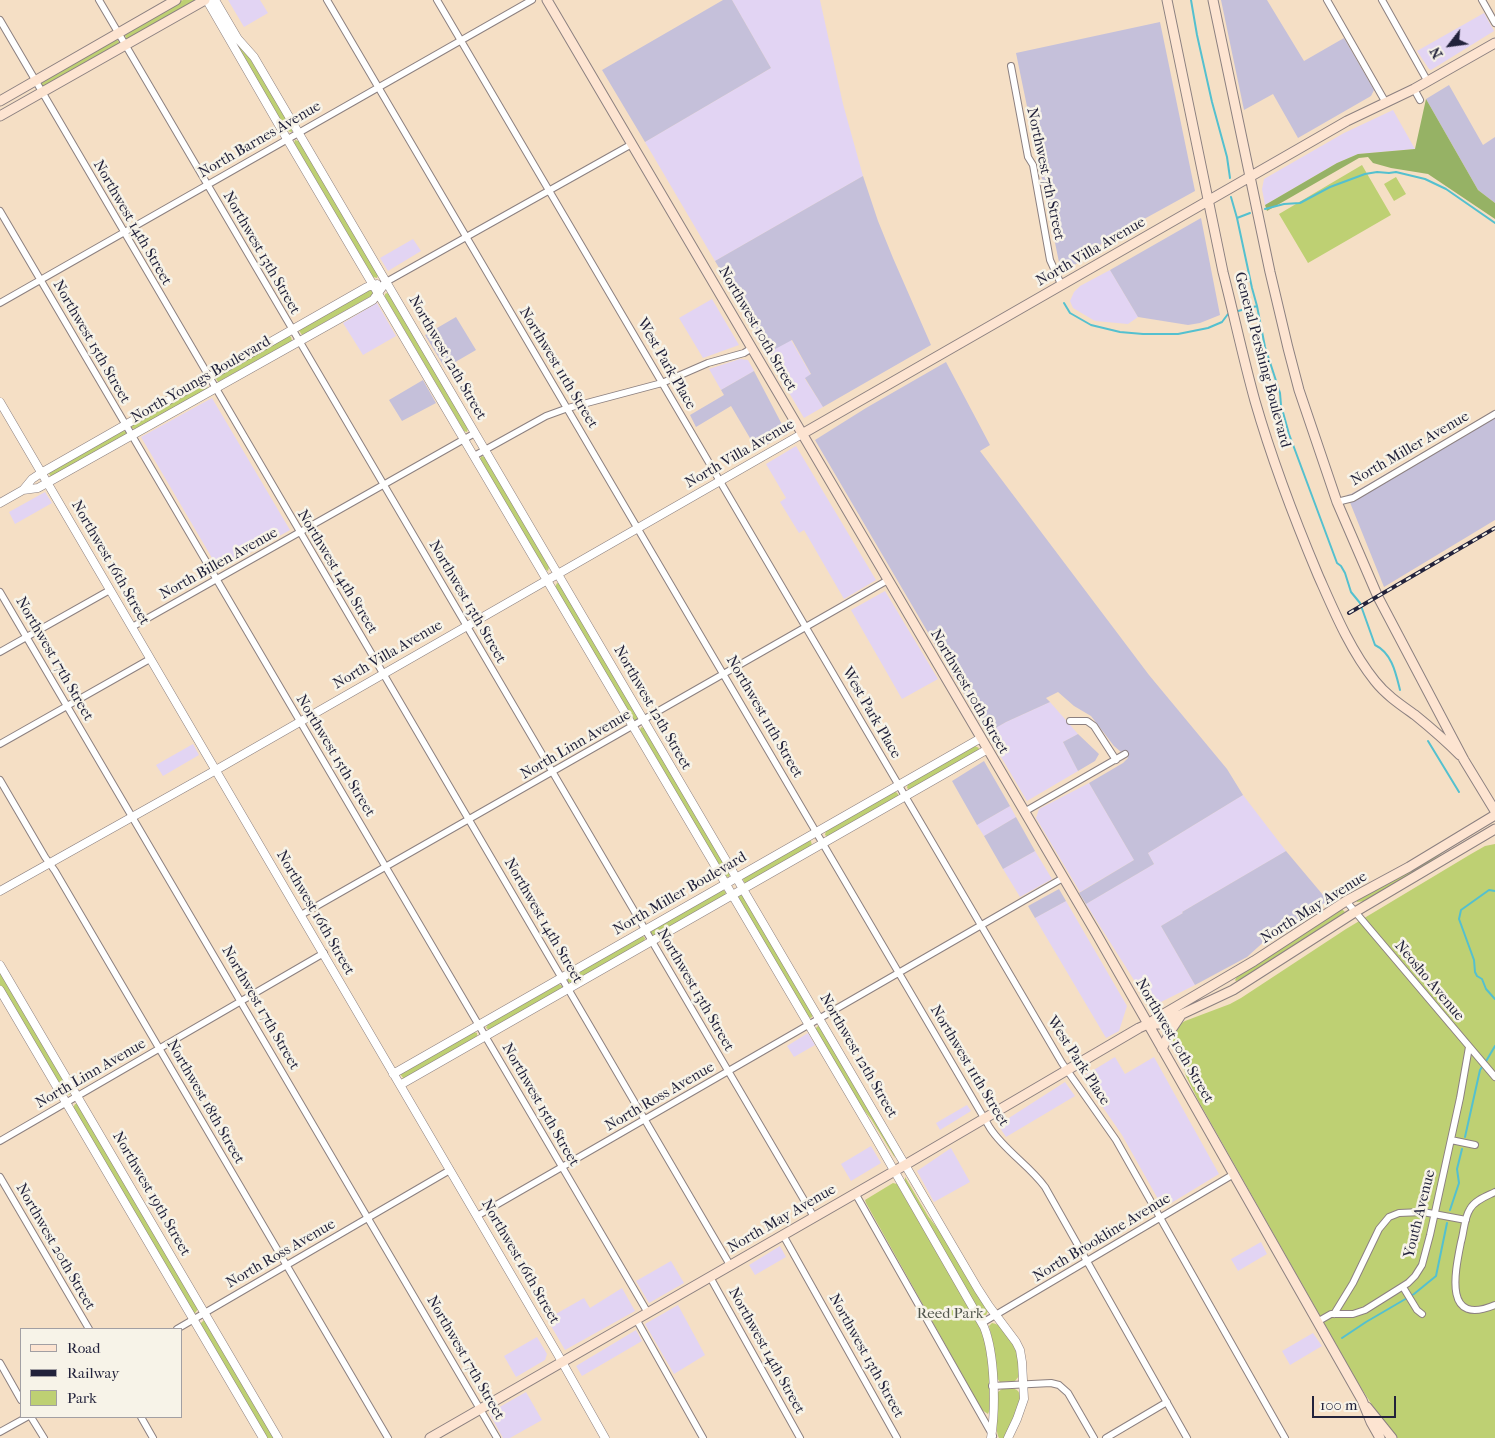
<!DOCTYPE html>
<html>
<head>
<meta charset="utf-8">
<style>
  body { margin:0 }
  #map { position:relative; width:1495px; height:1438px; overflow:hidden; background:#f5dfc5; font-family:"IM FELL French Canon",serif }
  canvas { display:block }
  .legend { position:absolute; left:20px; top:1328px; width:162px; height:90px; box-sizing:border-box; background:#f7f3e8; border:1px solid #a29fa3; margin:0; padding:6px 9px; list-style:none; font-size:15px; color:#22223b }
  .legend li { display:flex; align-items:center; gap:10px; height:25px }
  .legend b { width:25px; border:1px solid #a29fa3 }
  .north { position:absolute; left:1425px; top:20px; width:50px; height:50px; -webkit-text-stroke:4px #f7f3e8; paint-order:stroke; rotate:240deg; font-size:14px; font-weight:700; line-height:20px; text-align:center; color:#22223b }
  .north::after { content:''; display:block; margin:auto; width:18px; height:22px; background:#22223b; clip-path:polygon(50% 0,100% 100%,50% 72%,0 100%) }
  .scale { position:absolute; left:1312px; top:1396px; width:84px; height:22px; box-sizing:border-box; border:2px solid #22223b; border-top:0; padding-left:6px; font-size:15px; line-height:18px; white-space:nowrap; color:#22223b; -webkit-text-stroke:4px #f7f3e8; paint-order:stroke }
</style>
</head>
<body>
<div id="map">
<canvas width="1495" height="1438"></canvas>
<ul class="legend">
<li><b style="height:6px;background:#fde4d1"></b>Road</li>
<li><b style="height:6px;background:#22223b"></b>Railway</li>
<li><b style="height:14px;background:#bed073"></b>Park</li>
</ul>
<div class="north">N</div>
<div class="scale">100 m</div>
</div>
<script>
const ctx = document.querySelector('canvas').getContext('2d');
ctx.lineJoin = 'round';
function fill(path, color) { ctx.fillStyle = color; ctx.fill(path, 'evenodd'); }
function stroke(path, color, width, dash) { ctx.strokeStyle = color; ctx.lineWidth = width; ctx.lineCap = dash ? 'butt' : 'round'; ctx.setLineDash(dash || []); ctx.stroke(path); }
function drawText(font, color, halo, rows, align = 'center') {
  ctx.font = font + ' "IM FELL French Canon",serif'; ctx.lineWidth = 5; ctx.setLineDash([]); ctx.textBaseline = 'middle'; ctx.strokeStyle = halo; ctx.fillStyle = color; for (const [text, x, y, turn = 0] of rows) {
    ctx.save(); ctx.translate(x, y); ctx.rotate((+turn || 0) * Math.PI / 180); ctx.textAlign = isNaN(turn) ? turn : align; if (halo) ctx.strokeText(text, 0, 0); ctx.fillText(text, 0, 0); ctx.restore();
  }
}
fill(new Path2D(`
  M228,0H260L268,13L244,27Z
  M732,0H820L843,104L863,176L715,261L645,142L771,68Z
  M1484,13L1494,31L1431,70L1429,69L1417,51Z
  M1393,110L1415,149L1358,154L1337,163L1265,205L1262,189L1264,179L1344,133Z
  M413,239L421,251L388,271L380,258Z
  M1110,270L1138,317L1128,324L1095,321L1073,308L1070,301L1074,292L1080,286Z
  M712,299L739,345L703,358L679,318Z
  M377,303L396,336L363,355L343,323Z
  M791,340L811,375L805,379L823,407L804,418L766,354Z
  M740,359L748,360L754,371L721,390L709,369Z
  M212,398L290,530L219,570L141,437Z
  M796,446L876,580L844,599L804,530L799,533L780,502L786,498L766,464Z
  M45,492L52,503L15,524L9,512Z
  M885,591L938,679L902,699L851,610Z
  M1050,702L1078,734L1063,742L1078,771L1027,801L987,733L1006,722Z
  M193,744L199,755L163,776L156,765Z
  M1089,783L1134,860L1080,892L1036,818L1039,809Z
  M1243,795L1286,851L1182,912L1183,913L1161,926L1195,985L1151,1007L1086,904L1154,864L1148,853Z
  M1010,806L1016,817L984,836L977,825Z
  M1035,851L1052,879L1020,897L1003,869Z
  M1066,901L1127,1006L1119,1031L1106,1038L1035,918Z
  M808,1033L815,1045L794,1057L787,1046Z
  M1115,1057L1125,1074L1154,1057L1219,1174L1163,1208L1122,1135L1082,1077Z
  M1065,1082L1075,1096L1006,1137L998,1125Z
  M967,1105L971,1111L940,1130L936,1123Z
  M871,1146L881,1163L851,1181L841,1164Z
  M951,1148L970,1182L934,1202L917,1171Z
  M1261,1242L1267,1254L1238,1271L1231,1259Z
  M780,1246L786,1257L755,1275L749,1265Z
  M671,1261L684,1283L649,1303L636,1281Z
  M622,1288L635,1311L565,1350L547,1319L584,1298L590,1308Z
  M678,1305L705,1355L674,1374L645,1324Z
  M636,1330L642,1341L582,1376L576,1366Z
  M1313,1333L1322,1346L1290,1365L1282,1351Z
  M537,1337L547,1354L545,1360L516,1377L504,1356Z
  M526,1392L542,1420L510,1438H503L489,1413Z`), '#e2d4f3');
fill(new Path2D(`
  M723,0H732L771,68L645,142L602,70Z
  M1221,0H1267L1304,61L1344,38L1374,90L1371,96L1298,138L1273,94L1244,110Z
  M1160,22L1195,191L1106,240L1085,258L1067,270L1060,267L1016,53Z
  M1449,85L1483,145L1495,137V203L1478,190L1426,99Z
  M863,176L878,221L893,258L931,345L823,407L805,378L811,374L792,340L766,354L758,334L715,261Z
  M1201,218L1220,315L1200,323L1188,325L1138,317L1110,270Z
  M456,317L476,350L445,368L425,335Z
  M946,362L990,445L980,451L1149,675L1227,769L1243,795L1148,853L1154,864L1086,904L1079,893L1134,860L1089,783L1123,763L1128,758L1123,751L1121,752L1114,746L1091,716L1074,706L1058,692L1046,698L1050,702L1006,722L987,733L815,440L866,408Z
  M754,371L787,434L757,450L731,406L696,427L690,415L724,395L721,390Z
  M423,380L436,403L402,421L389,400Z
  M1495,411V520L1384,587L1347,495L1351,494Z
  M1078,734L1099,754L1095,761L1078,771L1063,742Z
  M984,761L1010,806L977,825L952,781Z
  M1016,817L1035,851L1003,869L984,836Z
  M1286,851L1328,901L1268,938L1247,957L1195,985L1161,926L1183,913L1182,912Z
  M1059,889L1066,901L1035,918L1028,906Z`), '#c5c0da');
fill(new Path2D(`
  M183,0H198L127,40L124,33Z
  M215,8L251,60L292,128V132L287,131Z
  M115,39H117L120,44L45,88L42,87L40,83Z
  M295,140L299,141L378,275L377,278L373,277L294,143Z
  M1362,165L1391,215L1308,263L1279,214Z
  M1396,177L1406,194L1394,201L1384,184Z
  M369,288L374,290L373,294L371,296L302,335L298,329Z
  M387,293L389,294L468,428L467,432L464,431L385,297V294Z
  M288,335L291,337L292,341L218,382L215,377Z
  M206,383L208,386L207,389L136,430L132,428L131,425Z
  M122,430L126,432V436L51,477L48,472Z
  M481,456L485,457L549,567L548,571L545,569L480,460Z
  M557,583L560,584L638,717L637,720L635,721L633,719L555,587Z
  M641,727L644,728L730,874L729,877L725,876L640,730Z
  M975,746L979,748L977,752L910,790L907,788L908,783Z
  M895,791L898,794V797L828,837L825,835L826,830Z
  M1481,828L1452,846L1426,865L1366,901L1357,902L1356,900Z
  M807,841H811L812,846L747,883H745L743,880L744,877Z
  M1495,844V1438H1397L1374,1408L1358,1383L1199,1102L1186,1076L1182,1062L1173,1047V1033L1180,1024L1185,1021L1230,1004L1241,998L1346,929L1471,854L1485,846Z
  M723,890L726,892L725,895L655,935H653L651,933V930Z
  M741,895L743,896L813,1015L811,1018L808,1017L738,897Z
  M1342,909L1345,912L1340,917L1243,979L1236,981L1235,980L1238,975Z
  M642,935L645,938L644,942L573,983L568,982V978Z
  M0,970L71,1093L69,1095L64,1094L0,985Z
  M559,984L562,986V989L490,1030L486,1028L488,1024Z
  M818,1026L820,1027L893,1151L895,1158L871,1119L856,1100L815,1029Z
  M474,1032L477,1033V1036L476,1039L404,1079L400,1074Z
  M75,1104H78L198,1309L195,1313H193L73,1108Z
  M905,1177L928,1216L944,1237L988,1311L986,1315H982L980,1314L905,1182Z
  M893,1183L897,1184L981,1329C991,1354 989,1383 990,1409L988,1414L982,1410L866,1203L865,1200Z
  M204,1320L206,1321L275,1438H266L200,1324Z
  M992,1323C1004,1324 1015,1345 1018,1356C1019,1363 1019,1370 1019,1376L1015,1381L1000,1382L995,1376L994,1348L989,1326Z
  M1002,1389C1007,1389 1014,1387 1018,1391C1025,1399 1009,1429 1005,1438H999C995,1430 994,1400 998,1392Z`), '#bed073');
fill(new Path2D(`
  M1426,99L1478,190L1495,203V219L1428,174L1391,168L1373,163L1368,157L1359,158L1267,211L1265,205L1337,163L1358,154L1415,149Z`), '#96b265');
stroke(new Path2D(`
  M1191,0L1197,35L1212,102L1227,157L1230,178
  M1231,197L1237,218L1252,288L1257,306L1265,347L1280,393L1281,405L1289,434L1337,563L1341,566L1345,573L1351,592L1360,603L1375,645C1392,653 1396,674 1400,690
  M1265,209L1284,204L1300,203L1330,187L1365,174L1377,172L1389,173L1396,172L1425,179L1446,189L1495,223
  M1237,218L1250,213
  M1064,303L1070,313L1091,325L1120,332L1143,334H1178L1208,328L1222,322L1228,314
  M1238,311L1257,306
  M1428,741L1459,792
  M1495,891L1489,890L1461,910L1459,919L1474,960L1475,972L1477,976L1482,979L1486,989L1495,999
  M1485,1063L1495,1046
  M1465,1137L1480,1070L1482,1067
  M1450,1210L1459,1183L1457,1169L1462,1149
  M1342,1338L1366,1322L1414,1294L1436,1276L1447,1223`), '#54c0cf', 2);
const minor = new Path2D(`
  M99,0L814,1217
  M327,0L990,1128C1005,1151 1029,1165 1045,1187L1187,1438
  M437,0L1062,1063L1116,1140L1285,1438
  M1327,0L1386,103
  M1382,0L1428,82
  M1482,0L1495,23
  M0,20L730,1265
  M1011,66L1028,157L1033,165L1050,260L1061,284
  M1414,89L1420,100
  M0,211L648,1313
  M386,282L632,144
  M0,303L532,0
  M474,456L546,416L568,408L662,383L708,363L744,353L752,348
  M1337,502L1353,498L1495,414
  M0,592L497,1438
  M132,627L475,433
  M0,652L110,590
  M1070,721H1087L1094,726L1116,760
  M0,744L150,659
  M0,780L45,857L55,871L388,1438
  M1024,812L1125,754
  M1346,901L1495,1077
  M301,915L888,580
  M1451,1140L1475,1145
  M0,1141L324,953
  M0,1177L89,1329
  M1495,1192C1487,1196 1475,1200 1470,1209C1464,1218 1464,1232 1461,1242C1455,1272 1443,1327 1495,1305
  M855,1193L993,1436
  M477,1216L1063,878
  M783,1235L897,1438
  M710,1277L800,1438
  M1403,1287L1417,1310L1422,1314
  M1334,1314L1353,1283L1379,1229L1389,1217L1399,1213L1423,1212L1466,1220
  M636,1319L703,1438
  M1317,1322L1331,1314H1353L1365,1310L1408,1283L1415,1276L1422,1265L1430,1235L1460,1098L1469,1047
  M982,1323L1234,1174
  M177,1329L450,1170
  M0,1363L21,1400
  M992,1386L1051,1383L1059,1385L1068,1393L1094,1438
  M31,1417L44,1438
  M141,1417L153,1438
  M0,1432L27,1417
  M1106,1438L1167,1402`);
const tertiary = new Path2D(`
  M210,0L209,4L287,139L876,1139L984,1327C995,1354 996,1408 991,1438
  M215,0L238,39L254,57L978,1289L989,1306L1016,1342L1020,1350L1022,1362L1024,1399L1017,1419L1008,1438
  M0,402L557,1353L605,1438
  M23,490L32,479L41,473L367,287L377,284
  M0,503L23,490L38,488L47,483L373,300L386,282
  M0,891L216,770L802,434
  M0,965L278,1438
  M0,990L263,1438
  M393,1074L981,738
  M400,1085L988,749`);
const secondary = new Path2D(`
  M547,0L1096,933L1171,1064L1362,1400L1371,1422L1380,1438
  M1167,0L1223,272C1234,315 1243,358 1255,401C1272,460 1294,518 1318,575C1334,611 1350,650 1375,681C1386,695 1401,705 1415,715C1431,728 1446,741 1460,755
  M1213,0L1270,272L1288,348L1299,390L1337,502L1378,597L1464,760L1495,811
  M0,101L176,0
  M0,116L205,0
  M802,434L1321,136L1347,121L1414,89L1495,43
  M1148,1024H1161L1233,990L1355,912L1495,829
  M1162,1049L1171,1030L1181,1015
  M1367,1407L1392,1438
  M430,1438L905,1165L1139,1028L1148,1024L1157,1018L1254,961L1346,901L1409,867L1495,815`);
stroke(minor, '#8c8080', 8);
stroke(tertiary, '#8c8080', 9);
stroke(secondary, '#8c8080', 11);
stroke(minor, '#fff', 6);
stroke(tertiary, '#fff', 8);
stroke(secondary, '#fde4d1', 9);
const rail = new Path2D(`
  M1349,613L1495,528`);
stroke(rail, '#22223b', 4);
stroke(rail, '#f7f3e8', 2, [5.5]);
drawText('15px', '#22223b', '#f7f3e8', [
  ["North Barnes Avenue",260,140,-30],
  ["Northwest 7th Street",1045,174,78],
  ["Northwest 14th Street",132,223,60],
  ["North Villa Avenue",1091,252,-30],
  ["Northwest 13th Street",261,253,60],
  ["Northwest 10th Street",757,329,60],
  ["Northwest 15th Street",91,342,60],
  ["Northwest 12th Street",447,358,60],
  ["General Pershing Boulevard",1262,360,75],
  ["West Park Place",666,364,60],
  ["Northwest 11th Street",558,368,59],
  ["North Youngs Boulevard",201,380,-30],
  ["North Miller Avenue",1410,449,-30],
  ["North Villa Avenue",740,454,-30],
  ["Northwest 16th Street",110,563,60],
  ["North Billen Avenue",219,564,-29],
  ["Northwest 14th Street",337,572,59],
  ["Northwest 13th Street",467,602,60],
  ["North Villa Avenue",388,655,-30],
  ["Northwest 17th Street",54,659,60],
  ["Northwest 10th Street",969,692,60],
  ["Northwest 12th Street",652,708,60],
  ["West Park Place",871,713,60],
  ["Northwest 11th Street",764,717,60],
  ["North Linn Avenue",576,745,-30],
  ["Northwest 15th Street",335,756,59],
  ["North Miller Boulevard",680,894,-30],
  ["North May Avenue",1314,908,-32],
  ["Northwest 16th Street",315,913,60],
  ["Northwest 14th Street",543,921,60],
  ["Neosho Avenue",1429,981,50],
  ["Northwest 13th Street",695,990,60],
  ["Northwest 17th Street",260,1008,60],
  ["Northwest 10th Street",1174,1041,60],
  ["Northwest 12th Street",858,1056,60],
  ["West Park Place",1078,1061,57],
  ["Northwest 11th Street",969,1066,59],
  ["North Linn Avenue",91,1074,-30],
  ["North Ross Avenue",660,1097,-30],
  ["Northwest 18th Street",205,1102,60],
  ["Northwest 15th Street",540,1105,60],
  ["Northwest 19th Street",151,1194,60],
  ["Youth Avenue",1420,1214,-76],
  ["North May Avenue",782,1219,-30],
  ["North Brookline Avenue",1102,1238,-31],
  ["Northwest 20th Street",55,1247,60],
  ["North Ross Avenue",281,1254,-30],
  ["Northwest 16th Street",520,1262,60],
  ["Northwest 14th Street",766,1351,61],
  ["Northwest 13th Street",866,1356,61],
  ["Northwest 17th Street",465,1358,60]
]);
drawText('15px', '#51564c', '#f7f3e8', [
  ["Reed Park",950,1314]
]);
</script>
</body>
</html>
